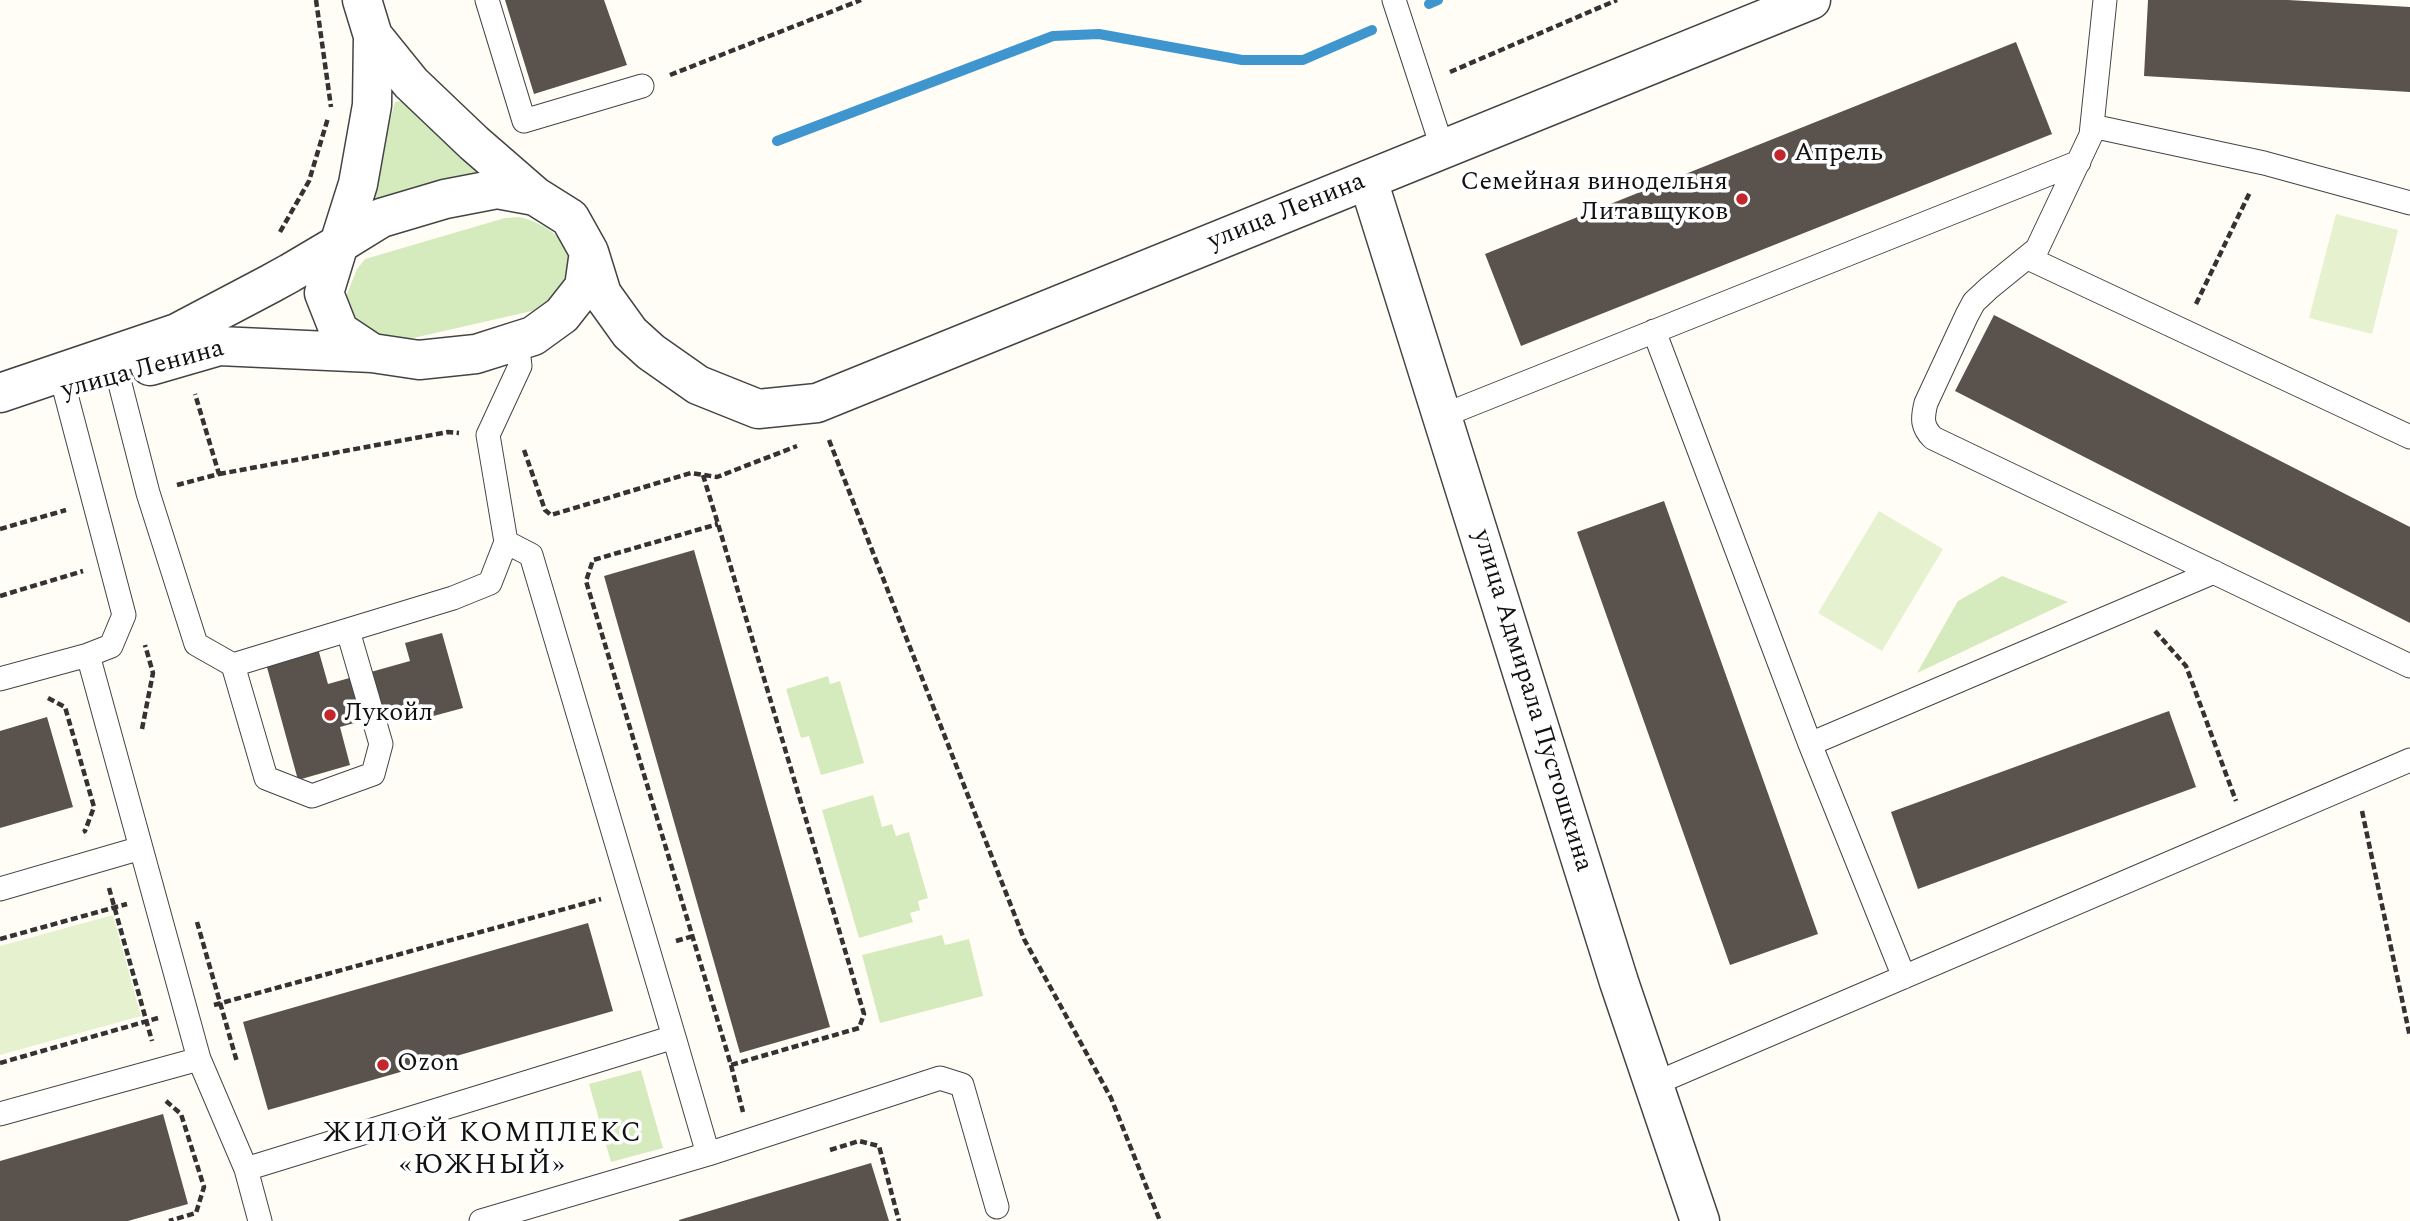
<!DOCTYPE html>
<html>
<head>
<meta charset="utf-8">
<style>
  body { margin:0 }
  canvas { display:block; background:#fffdf5 }
</style>
</head>
<body>
<canvas width="2410" height="1221"></canvas>
<script>
const ctx = document.querySelector('canvas').getContext('2d');
ctx.lineJoin = 'round';
function fill(path, color) { ctx.fillStyle = color; ctx.fill(path, 'evenodd'); }
function stroke(path, color, width, dash) { ctx.strokeStyle = color; ctx.lineWidth = width; ctx.lineCap = dash ? 'butt' : 'round'; ctx.setLineDash(dash || []); ctx.stroke(path); }
function drawText(font, color, halo, rows, align = 'center') {
  ctx.font = font + ' Spectral,serif'; ctx.lineWidth = 7; ctx.setLineDash([]); ctx.textBaseline = 'middle'; ctx.strokeStyle = halo; ctx.fillStyle = color; for (const [text, x, y, turn = 0] of rows) {
    ctx.save(); ctx.translate(x, y); ctx.rotate((+turn || 0) * Math.PI / 180); ctx.textAlign = isNaN(turn) ? turn : align; if (halo) ctx.strokeText(text, 0, 0); ctx.fillText(text, 0, 0); ctx.restore();
  }
}
fill(new Path2D(`
  M408,100L494,177L367,205L395,102Z
  M519,217C546,223 578,243 568,277C564,287 552,299 545,308L400,341L378,339L355,327L345,299L357,269L365,259L505,218Z
  M2002,576L2068,602L1917,673L1958,601Z
  M828,676L830,684L840,681L864,763L821,775L809,736L801,738L786,689Z
  M873,795L882,827L892,824L896,836L909,832L928,898L918,901L920,910L910,913L913,922L859,938L822,810Z
  M942,935L945,945L969,939L983,996L880,1023L862,955Z
  M641,1070L663,1148L611,1162L589,1084Z`), '#d5ebbd');
fill(new Path2D(`
  M2336,214L2398,230L2372,334L2309,318Z
  M1879,511L1943,549L1882,651L1818,613Z
  M113,915L141,1016L0,1055V946Z`), '#e6f2cf');
stroke(new Path2D(`
  M1429,4L1438,0
  M777,141L1053,36L1099,34L1242,60H1303L1372,30`), '#3f96cf', 10);
fill(new Path2D(`
  M505,0H604L627,65L534,94Z
  M2148,0H2288L2410,7V92L2144,76Z
  M2016,42L2052,134L1521,346L1485,254Z
  M1994,315L2410,527V623L1955,391Z
  M1664,501L1818,934L1730,965L1577,532Z
  M694,550L830,1027L740,1053L604,576Z
  M442,633L463,708L426,718L422,704L340,727L350,765L298,780L265,660L317,645L328,684L410,661L405,643Z
  M2169,711L2196,787L1918,889L1891,812Z
  M47,717L73,807L0,828V731Z
  M588,923L613,1011L268,1110L243,1022Z
  M163,1114L188,1204L128,1221H0V1161Z
  M871,1163L889,1221H679V1220Z`), '#5a524d');
const service = new Path2D(`
  M487,0L524,121L642,86
  M1394,0L1443,150
  M2105,0L2091,135L2037,249L1989,288L1974,302L1967,315L1926,403C1922,419 1922,427 1933,438L2410,666
  M2092,126L2264,163L2410,203
  M2028,258L2410,437
  M1654,331L1810,744L1904,977
  M118,376L148,493L196,644L233,665L453,598L490,583L506,542L488,435L520,366L517,341
  M65,391L124,615L111,646L88,655L199,1059L246,1169L260,1221
  M1442,416L2079,162
  M506,542L531,555L674,1037
  M233,665L266,778L312,796L373,774L381,744L348,631
  M0,679L88,655
  M1810,744L2214,572
  M0,889L141,848
  M1654,1084L2410,760
  M0,1114L199,1059
  M246,1169L674,1037L708,1154
  M481,1221L708,1154L940,1078L962,1085L997,1207`);
const minor = new Path2D(`
  M1368,180L1619,982L1700,1221`);
const tertiary = new Path2D(`
  M373,36L411,83L474,143L535,196
  M589,252L602,294L630,333L651,352L698,385L758,409L817,403L1811,0
  M150,366L219,346L372,353
  M0,393L177,333L270,284L290,273L339,244L381,218L445,199L497,189L535,196L570,218L589,252L584,287L562,315L533,336L517,341L476,354L419,360L372,353L339,331L324,293L339,244L358,184L372,105L373,36L362,0`);
stroke(service, '#444', 25);
stroke(minor, '#444', 41);
stroke(tertiary, '#444', 41);
stroke(new Path2D(`
  M316,0L331,107
  M1450,72L1617,0
  M670,75L861,0
  M280,232L309,181L328,118
  M2196,304L2250,192
  M829,440L1024,939L1111,1098L1160,1221
  M524,450L545,510L551,515L691,473L717,477L797,446
  M219,474L448,432L459,433
  M703,475L718,524L864,1014L859,1028L731,1065L586,581L593,560L718,524
  M177,485L219,474L195,394
  M0,529L66,510
  M0,596L83,571
  M2155,631L2186,666L2236,801
  M48,698L65,707L94,807L85,831L83,832
  M142,729L153,673L145,645
  M2362,811L2410,1037
  M109,888L152,1041
  M197,922L237,1062
  M0,939L127,904
  M676,941L693,936
  M214,1005L601,899
  M0,1063L158,1018
  M731,1065L743,1112
  M166,1101L181,1114L204,1187L196,1213L169,1221
  M830,1150L859,1141L879,1146L899,1221`), '#333', 4.5, [7, 3.5]);
stroke(service, '#fff', 23);
stroke(minor, '#fff', 38);
stroke(tertiary, '#fff', 38);
for (const [x, y, r, color] of [
  [1780,155,7,"#c4262e"],
  [1742,199,7,"#c4262e"],
  [330,715,7,"#c4262e"],
  [383,1065,7,"#c4262e"]
]) { const dot = new Path2D(); dot.arc(x, y, r, 0, 2 * Math.PI); ctx.fillStyle = color; ctx.fill(dot); stroke(dot, '#fff', 2.5); }
drawText('26px', '#111', '#fff', [
  ["Апрель",1794,155],
  ["Семейная винодельня",1728,184,"right"],
  ["Литавщуков",1728,214,"right"],
  ["Лукойл",344,715],
  ["Ozon",397,1065]
], 'left');
drawText('26px', '#111', '#fff', [
  ["улица Ленина",1287,213,-22],
  ["улица Ленина",143,371,-15],
  ["улица Адмирала Пустошкина",1531,701,73]
]);
ctx.letterSpacing = '2px';
drawText('28px', '#111', '#fff', [
  ["ЖИЛОЙ КОМПЛЕКС",483,1136],
  ["«ЮЖНЫЙ»",483,1168]
]);
ctx.letterSpacing = '0px';
</script>
</body>
</html>
